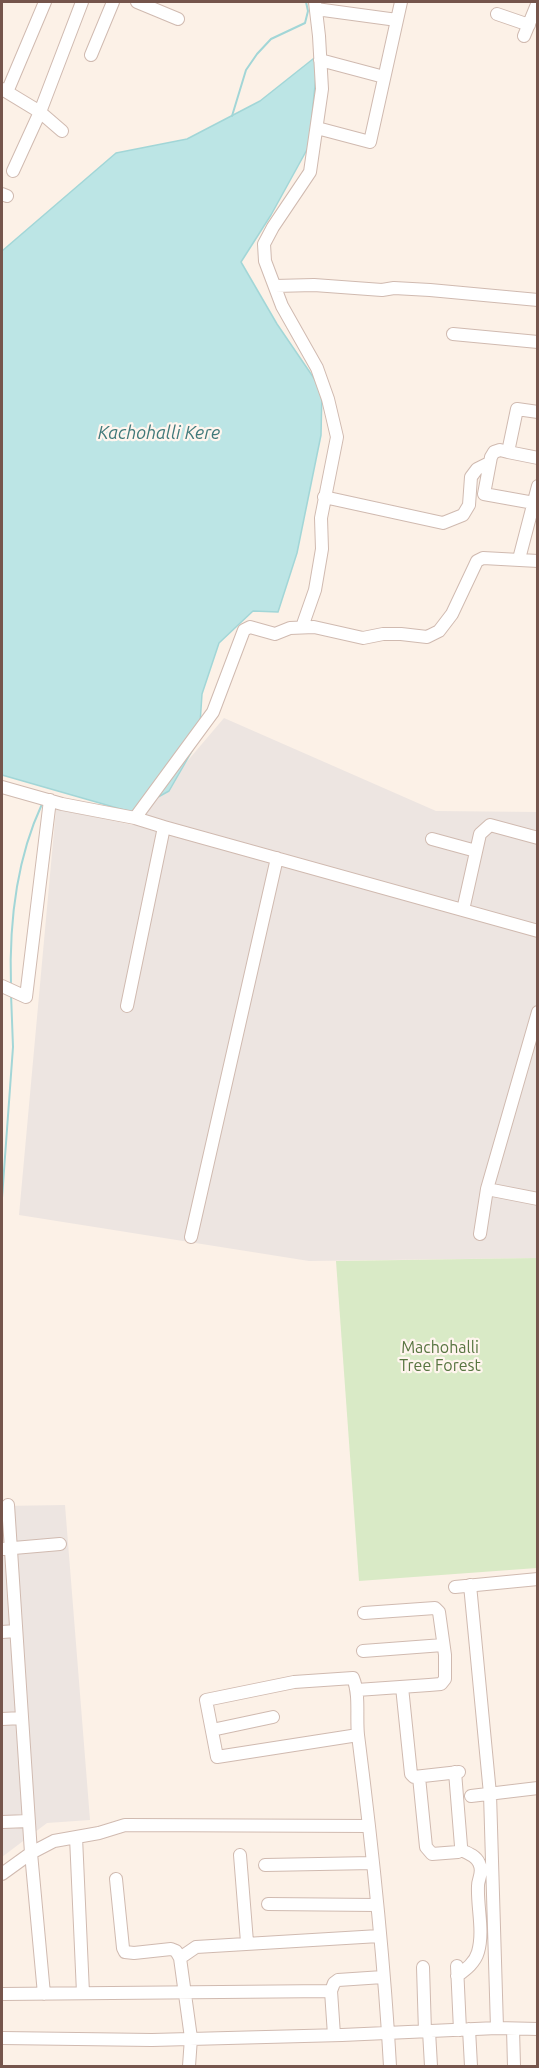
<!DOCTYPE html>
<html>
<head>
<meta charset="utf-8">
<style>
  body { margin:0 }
  #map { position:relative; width:539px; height:2068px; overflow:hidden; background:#fcf1e7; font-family:Ubuntu,sans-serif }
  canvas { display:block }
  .frame { position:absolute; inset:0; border:3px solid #75554c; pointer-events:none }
</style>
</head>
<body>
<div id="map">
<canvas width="539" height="2068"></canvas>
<div class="frame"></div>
</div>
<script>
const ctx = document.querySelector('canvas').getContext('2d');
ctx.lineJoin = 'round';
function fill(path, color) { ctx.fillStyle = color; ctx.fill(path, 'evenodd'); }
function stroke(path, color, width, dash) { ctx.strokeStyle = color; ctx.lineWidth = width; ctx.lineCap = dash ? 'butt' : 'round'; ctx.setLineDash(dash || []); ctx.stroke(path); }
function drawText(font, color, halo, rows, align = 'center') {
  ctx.font = font + ' Ubuntu,sans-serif'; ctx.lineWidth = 4.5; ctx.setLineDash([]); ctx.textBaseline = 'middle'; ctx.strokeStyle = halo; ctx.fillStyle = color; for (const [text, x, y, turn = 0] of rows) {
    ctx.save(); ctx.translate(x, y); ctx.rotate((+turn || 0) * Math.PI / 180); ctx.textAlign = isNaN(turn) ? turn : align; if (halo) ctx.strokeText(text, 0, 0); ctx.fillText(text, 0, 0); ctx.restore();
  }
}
fill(new Path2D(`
  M224,718L436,811L537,812V1258L309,1261L19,1215L56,809L133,825Z
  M65,1505L90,1820L47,1823L2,1857V1506Z`), '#ede5e1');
fill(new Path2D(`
  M537,1258V1568L359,1581L336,1261Z`), '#d9eac6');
const water = new Path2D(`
  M318,55L309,146L271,215L241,262L277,324L322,390L321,435L297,553L278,612L253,611L219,643L202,694L199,739L169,791L131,812L2,775V251L116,153L187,139L260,101Z`);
fill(water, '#bce5e5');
stroke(water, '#a2d6d7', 1.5);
stroke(new Path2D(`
  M232,116L246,70L257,54L271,39L305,23L308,11L306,2
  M11,986C9,925 16,860 42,804
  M2,1198L13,1047L11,994`), '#a2d6d7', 2);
const minor = new Path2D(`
  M137,2L178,19
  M316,9L397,20
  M497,14L529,25
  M524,36L538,2
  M91,55L113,2
  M320,60L384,77
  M2,89L40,112L13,171
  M7,92L45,2
  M317,128L370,142L401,2
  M62,131L40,112L82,2
  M2,194L7,196
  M275,286L314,285L382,290L394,288L430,290L538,300
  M453,334L538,342
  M508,452L538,458
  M324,497L443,523L463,515L469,505L471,477L477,469L489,463
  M534,503L484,494L491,457L494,452L500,450L508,452L517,409L538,412
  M519,559L538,486
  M302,627L315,590L322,549L321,518L337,437L328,399L317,368L282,306L265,261L264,244L273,227L310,172L322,89L319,36L315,2
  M2,787L62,804L135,818L164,827L127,1006
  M135,818L213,712L244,630L250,627L275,634L290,628L314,627L363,638L383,634H401L427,637L439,631L452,614L477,561L483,558L538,561
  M164,827L538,931
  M432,839L476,851
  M463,910L480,834L490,825L538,838
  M2,986L26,997L50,800
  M538,1012L487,1189L538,1199
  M480,1234L487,1189
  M191,1237L277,858
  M8,1505L31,1853L44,1994
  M2,1549L60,1544
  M470,1585L490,1794L497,2028
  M455,1587L538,1579
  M2,1632L16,1631
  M363,1651L443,1645
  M402,1687L411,1774L414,1777L459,1772
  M357,1690L429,1685L441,1684L445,1679V1655L439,1612L435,1608L364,1613
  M2,1719L22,1718
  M212,1730L273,1717
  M358,1735L217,1757L206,1700L294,1682L353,1678C360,1695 356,1716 358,1735C372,1845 384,1956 390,2066
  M419,1777L426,1847L432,1854L458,1852L461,1850V1846L455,1772
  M471,1796L538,1788
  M2,1822L29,1821
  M76,1837L83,1993
  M240,1855L247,1942
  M265,1865L373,1863
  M2,1874L31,1853L54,1841L99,1833L125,1825L369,1826
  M116,1879L123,1948L125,1952L134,1953L171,1949L176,1951L180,1958L191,2038L189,2066
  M268,1904L376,1905
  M180,1958L196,1947L379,1936
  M457,1966L460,2030
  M423,1967L425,2032
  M457,1976C465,1970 475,1963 478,1952C484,1931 477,1907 478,1886C478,1878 484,1872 479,1863C476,1856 468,1853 461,1850
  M331,1991L334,1983L338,1980L383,1977
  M2,1994L331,1991L334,2035
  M469,2029L471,2066
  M513,2029L514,2066
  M429,2031L431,2066
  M2,2038L152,2040L342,2035L497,2028L538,2029`);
stroke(minor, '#d0bab0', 14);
stroke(minor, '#fff', 12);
drawText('16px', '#587541', '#fff5ee', [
  ["Machohalli",440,1348],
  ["Tree Forest",440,1366]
]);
drawText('italic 18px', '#40797a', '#fff5ee', [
  ["Kachohalli Kere",159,433]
]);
</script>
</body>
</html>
